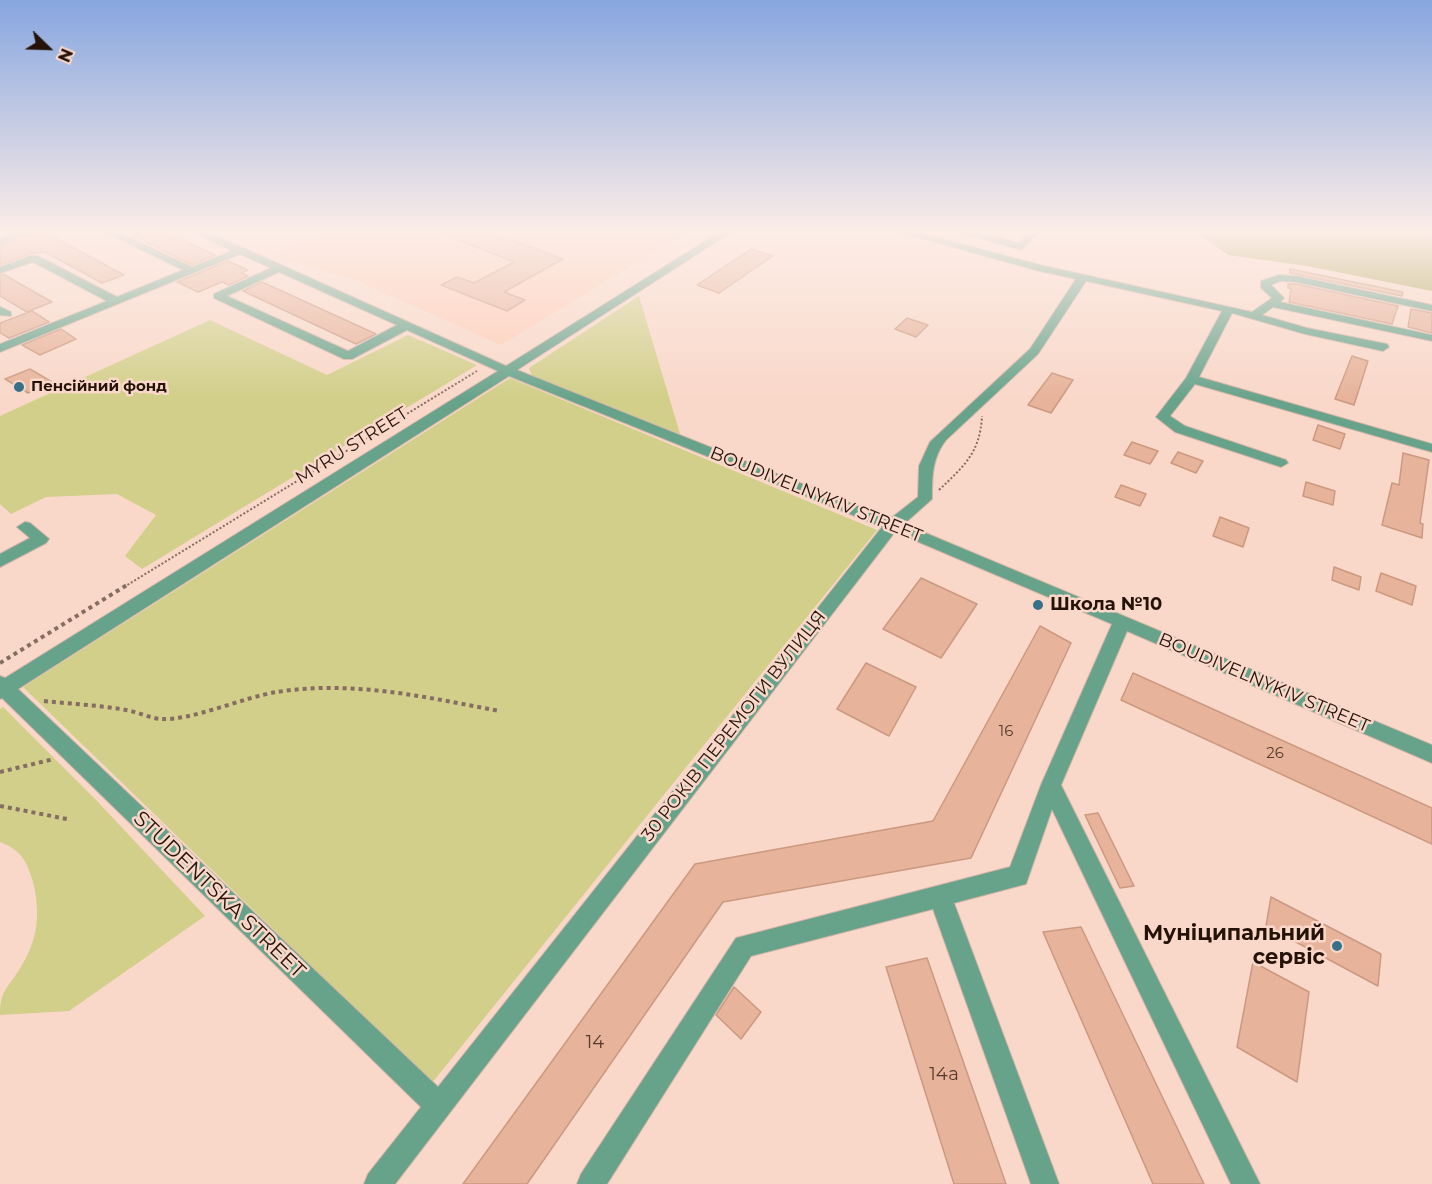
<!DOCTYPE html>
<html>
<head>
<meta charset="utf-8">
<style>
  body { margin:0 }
  #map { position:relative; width:1432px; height:1184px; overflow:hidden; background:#f9d8c9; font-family:Montserrat,sans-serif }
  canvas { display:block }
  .north { position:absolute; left:18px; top:18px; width:60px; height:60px; -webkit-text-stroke:4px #f9d8c9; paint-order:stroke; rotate:113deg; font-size:16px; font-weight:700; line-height:24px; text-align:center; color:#251209 }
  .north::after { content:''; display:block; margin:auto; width:21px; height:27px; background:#251209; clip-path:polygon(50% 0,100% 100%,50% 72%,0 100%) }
</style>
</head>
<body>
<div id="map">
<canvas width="1432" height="1184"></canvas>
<div class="north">N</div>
</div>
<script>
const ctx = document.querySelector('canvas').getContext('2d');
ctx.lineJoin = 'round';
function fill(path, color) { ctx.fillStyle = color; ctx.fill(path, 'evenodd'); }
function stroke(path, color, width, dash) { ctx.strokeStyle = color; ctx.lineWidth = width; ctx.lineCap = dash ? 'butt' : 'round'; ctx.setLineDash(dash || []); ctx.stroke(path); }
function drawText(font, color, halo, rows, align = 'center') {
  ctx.font = font + ' Montserrat,sans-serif'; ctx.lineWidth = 5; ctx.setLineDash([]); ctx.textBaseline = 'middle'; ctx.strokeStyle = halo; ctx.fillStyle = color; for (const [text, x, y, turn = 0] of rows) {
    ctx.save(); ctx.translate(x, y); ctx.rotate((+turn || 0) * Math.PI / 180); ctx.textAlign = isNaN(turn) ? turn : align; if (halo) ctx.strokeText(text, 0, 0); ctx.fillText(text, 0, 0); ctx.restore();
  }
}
fill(new Path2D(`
  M326,233H685L501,345L352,279L270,256Z`), '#fecdb6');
fill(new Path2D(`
  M639,296L680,434L532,376L529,368Z
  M210,320L327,375L408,335L477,365L142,569L125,556L156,515L117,494L46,497L11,514L0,504V416Z
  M510,378L877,530L432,1083L23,687Z
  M3,707L97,801L205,916L69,1011L0,1015C0,991 7,989 19,970C38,940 41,915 33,882C27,861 21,850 0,842V709Z`), '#d1cf89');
fill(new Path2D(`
  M1198,233H1432V291L1307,266L1228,255Z`), '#a9a658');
const building = new Path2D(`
  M31,233H46L124,275L102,283L45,252L29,254L0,265V247Z
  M129,233H167L215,255L192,265Z
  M441,233H493L563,259L504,292L525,300L507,311L441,285L457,277L474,283L514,262Z
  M751,249L773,256L719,293L697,285Z
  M228,261L248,270L241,273L248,276L229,285L222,282L198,292L177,282Z
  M1290,269L1403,292L1402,296L1290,273Z
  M3,274L52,302L27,312L0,296V275Z
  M262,282L376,334L356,344L243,291Z
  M1288,284H1296L1398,306L1392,324L1289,302L1291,289L1288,288Z
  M1411,309L1432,313V333L1408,327Z
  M32,311L49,322L9,338L0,333V323Z
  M907,318L928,325L916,337L895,329Z
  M61,329L76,339L40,355L22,345Z
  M1352,356L1368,361L1354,405L1335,399Z
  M30,369L52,382L28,393L5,379Z
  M1052,373L1073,380L1051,413L1028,405Z
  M1318,425L1345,434L1340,449L1313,440Z
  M1132,442L1158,451L1150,464L1124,455Z
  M1178,452L1203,461L1196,473L1171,463Z
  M1403,453L1429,460L1420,523L1423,524L1422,538L1382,525L1392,483L1399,485Z
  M1306,482L1335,491L1333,505L1303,496Z
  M1121,485L1146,494L1140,506L1115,497Z
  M1220,517L1249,528L1243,547L1213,536Z
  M1334,567L1361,577L1359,590L1332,580Z
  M1381,573L1416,586L1412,605L1376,591Z
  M921,578L977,604L941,658L883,629Z
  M1040,626L1071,643L971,858L723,902L527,1184H463L695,864L933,821Z
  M866,663L916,687L889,736L837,709Z
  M1133,673L1432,808V844L1121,700Z
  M1098,813L1134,886L1120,888L1085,815Z
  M1271,897L1381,954L1378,986L1266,926Z
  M1081,927L1204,1184H1153L1043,932Z
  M927,958L1006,1184H954L886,967Z
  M1253,962L1309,992L1297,1082L1237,1047Z
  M734,987L761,1012L741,1039L716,1015Z`);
fill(building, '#e7b39a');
stroke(building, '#cb9980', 1.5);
const minor = new Path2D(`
  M14,233H29L0,245V239Z
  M107,233H120L192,267L232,251L196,233H210L506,366L718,233H730L517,370L890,519L918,497L919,466L930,442L1030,349L1076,279L1035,270L903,233H920L1040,265L1252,312L1272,298L1261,288V281L1279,275L1296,276L1432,305V311L1296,282L1280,281L1271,285L1284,298L1280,302L1432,335V341L1273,307L1262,315L1307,328L1387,344L1389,347L1383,351L1305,334L1232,313L1199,377L1432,444V452L1195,384L1170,416L1185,426L1286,460L1288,463L1281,467L1175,432L1156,417L1186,378L1222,311L1086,281L1038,354L946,440C932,458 932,477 932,499L904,524L1432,745V763L1127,631L1061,785L1260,1184H1231L1052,809L1026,884L954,903L1059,1184H1031L933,909L751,956L607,1184H577L581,1174L736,938L1010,867L1041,785L1112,624L895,532L395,1184H364L368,1174L421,1107L2,698L0,699V676L5,678L498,371L407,330L352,359H344L214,298V294L271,268L240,254L0,352V344L107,301L33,262L0,273V267L30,256H38L117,297L183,270ZM279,272L397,325L348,351L227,296ZM509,376L882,527L438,1087L18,689Z
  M962,233H979L1019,243L1028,233H1039L1021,250Z
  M0,307L11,312V316L0,315Z
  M25,522L30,523L49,539L46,543L0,567V554L30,538L17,527Z`);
stroke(minor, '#d3b4a6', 2);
stroke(new Path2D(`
  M939,490C964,466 980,453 982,416
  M124,587L477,371`), '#866d61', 2, [2, 2]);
stroke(new Path2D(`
  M0,663L127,585
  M44,701C71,704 99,705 126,710C138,712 149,718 161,719C191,721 244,697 277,692C351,680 426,697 499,711
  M0,772L54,759
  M0,806L67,819`), '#866d61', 4, [4, 4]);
fill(minor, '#67a38b');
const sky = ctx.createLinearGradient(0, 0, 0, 399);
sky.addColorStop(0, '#87a6e0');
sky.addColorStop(0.58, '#fcede7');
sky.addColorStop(1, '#fcede700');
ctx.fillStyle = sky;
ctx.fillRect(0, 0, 1432, 399);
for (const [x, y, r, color] of [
  [19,387,6,"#367189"],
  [1038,605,6,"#367189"],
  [1337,946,6,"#367189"]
]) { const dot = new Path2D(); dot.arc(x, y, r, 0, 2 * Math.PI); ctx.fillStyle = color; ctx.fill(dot); stroke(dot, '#f9d8c9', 2); }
drawText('bold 15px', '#251209', '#f9d8c9', [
  ["Пенсійний фонд",31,387]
], 'left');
drawText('15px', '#563a2d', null, [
  ["16",1006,732],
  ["26",1275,754]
]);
drawText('18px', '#251209', '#f9d8c9', [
  ["MYRU STREET",352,446,-32],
  ["BOUDIVELNYKIV STREET",816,495,22],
  ["BOUDIVELNYKIV STREET",1264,683,23],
  ["30 РОКІВ ПЕРЕМОГИ ВУЛИЦЯ",734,726,-52]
]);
drawText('bold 18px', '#251209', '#f9d8c9', [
  ["Школа №10",1050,605]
], 'left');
drawText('18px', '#563a2d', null, [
  ["14",595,1043],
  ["14а",944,1075]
]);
drawText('21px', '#251209', '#f9d8c9', [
  ["STUDENTSKA STREET",219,895,44]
]);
drawText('bold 21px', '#251209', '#f9d8c9', [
  ["Муніципальний",1325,934],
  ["сервіс",1325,958]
], 'right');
</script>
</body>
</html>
